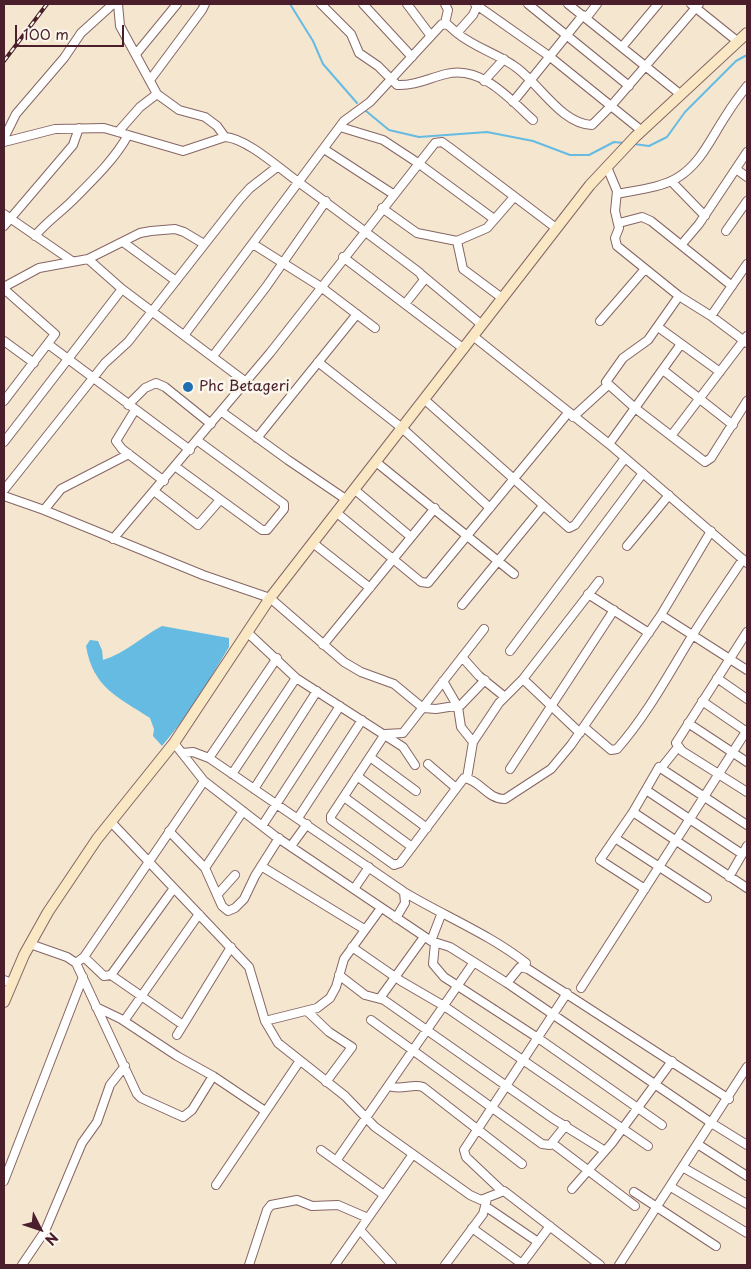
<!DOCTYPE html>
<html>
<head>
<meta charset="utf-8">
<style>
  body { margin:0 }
  #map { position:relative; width:751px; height:1269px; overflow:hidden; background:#f5e6cf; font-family:"Playpen Sans",sans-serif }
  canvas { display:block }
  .frame { position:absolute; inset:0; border:5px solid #4a1f2b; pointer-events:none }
  .north { position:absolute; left:15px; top:1204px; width:50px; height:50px; -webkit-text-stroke:4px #fbf7ec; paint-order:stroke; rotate:131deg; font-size:14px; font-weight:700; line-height:20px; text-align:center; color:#4a1f2b }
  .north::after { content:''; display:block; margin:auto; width:18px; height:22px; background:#4a1f2b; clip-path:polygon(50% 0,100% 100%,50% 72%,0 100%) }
  .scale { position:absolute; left:15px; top:25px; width:109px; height:22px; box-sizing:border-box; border:2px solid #4a1f2b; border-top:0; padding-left:6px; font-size:15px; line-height:18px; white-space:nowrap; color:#4a1f2b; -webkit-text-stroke:4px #fbf7ec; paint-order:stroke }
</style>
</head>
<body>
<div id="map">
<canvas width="751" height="1269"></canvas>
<div class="frame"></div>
<div class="north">N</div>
<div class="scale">100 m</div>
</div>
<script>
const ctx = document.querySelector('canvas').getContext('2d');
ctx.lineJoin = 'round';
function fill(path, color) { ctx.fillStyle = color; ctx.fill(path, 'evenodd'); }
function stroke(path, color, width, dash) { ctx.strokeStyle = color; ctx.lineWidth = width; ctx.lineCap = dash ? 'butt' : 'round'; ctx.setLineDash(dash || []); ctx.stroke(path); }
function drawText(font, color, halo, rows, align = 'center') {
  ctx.font = font + ' "Playpen Sans",sans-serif'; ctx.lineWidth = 5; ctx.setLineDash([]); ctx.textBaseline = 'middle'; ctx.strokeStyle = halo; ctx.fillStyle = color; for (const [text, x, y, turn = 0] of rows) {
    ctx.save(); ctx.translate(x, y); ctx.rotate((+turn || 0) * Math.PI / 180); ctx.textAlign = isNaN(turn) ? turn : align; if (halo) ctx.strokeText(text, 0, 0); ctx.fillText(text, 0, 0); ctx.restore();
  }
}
fill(new Path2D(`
  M162,626L229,638V647L191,710L162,746L153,736L154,729L150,718C118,697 93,688 86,646L90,640L98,641L102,650L103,660C126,653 141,637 162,626Z`), '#65bbe2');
stroke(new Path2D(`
  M290,4L313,41L323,64L357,103
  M366,111L389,130L419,137L487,132L533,141L570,155H589L614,142L624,143
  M634,144L649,146L667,137L685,112L736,61L747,55`), '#65bbe2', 2);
const street = new Path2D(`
  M118,4L120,26L157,94L179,110L205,117L217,126L225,137
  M321,4L351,34L359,53L378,66L397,85C415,86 429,78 446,74C481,65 510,99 533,120
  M363,4L412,57
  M407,4L431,36
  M445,4L448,10L445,23
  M475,4L549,56L642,131
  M528,4L629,86
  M568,4L680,94
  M691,4L737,41
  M457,33C475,48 499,54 517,68C541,86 562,124 592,125L611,106L699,4
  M622,47L658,4
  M136,54L177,4
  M150,80L202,10L205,4
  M484,81L504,59
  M513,102L583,15L587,17L597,4
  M340,127L383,140L418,163L494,219
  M118,132L140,107L157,94
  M4,138L16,114L64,58L81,33L113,4
  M4,142L55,129L104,128L183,151L225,137C246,138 279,168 297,181C338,211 379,242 420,273L424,280L405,304
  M324,149L393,194
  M607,167L617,191L615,211L619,228L615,238L617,246L679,296L711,316L747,343
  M736,169L747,177
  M671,181L705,216
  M617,194C636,190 660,188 677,178C701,164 712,136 727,114C733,104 740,95 747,86
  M382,208L417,233L457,241L487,228L514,197
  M4,214L72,261
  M619,223L642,217L651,221L732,286
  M4,226L73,145L79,128
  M726,231L747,201
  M35,236C46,222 60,213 72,201C92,181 115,159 128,135
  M457,241L463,269L502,298
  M123,242L176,281
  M253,244L321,287L375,328
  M682,244L699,224L747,152
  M343,257L464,349
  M88,259L122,289L246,382
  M422,275L482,325
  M4,287L39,268L88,259L140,233L151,231L175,229L184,232L204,244
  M4,289L55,334L4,401
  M679,296L648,340L623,358L606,382L635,408L705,462L711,458L747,401
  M711,316L747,264
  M600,321L645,269
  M658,327L720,372
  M185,334L344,121L370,102L442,24L448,25L457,33L473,15L478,4
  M473,336L609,444L747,563
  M4,341L34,363
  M48,344L190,450
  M213,356L266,287L326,201
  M318,362L402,428L490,508
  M663,370L733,425
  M425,400L569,528L575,525L625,458
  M128,405L145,388L156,383L165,387L211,424
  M135,410L116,441L122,449L164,481
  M222,412L288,460L347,500
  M573,417L608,385
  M671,436L747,336
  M257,438L357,314
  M4,442L122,289
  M609,444L681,344
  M376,462L514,574
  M176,467L262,530H267L284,509V504L198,441
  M4,490L105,363L128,342L240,199L250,188L277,167
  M355,490L411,537
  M154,491L198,525L220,500
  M4,496L44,510L203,575L270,598L344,662L361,672L394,684L423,708L436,709L461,705L485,680
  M44,510L61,489L129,454
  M337,513L421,582L428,583L568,413
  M113,539L270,353L435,143L442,142L449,147L556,228
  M313,543L370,588
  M627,546L669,495
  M588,594L649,633
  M462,605L543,506
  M661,615L747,670
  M484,629L403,733L385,734L331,816V820L394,865L400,863L464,778C479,779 488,800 505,799L551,769L571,745L661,615L711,531
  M247,632L296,678L403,747L415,765
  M747,632L676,743L682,751L747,792
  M323,645L435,508
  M510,651L643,473
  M462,657L479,676L505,697
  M717,678L747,699
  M523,679L580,733
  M443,681L458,707L461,727L473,742
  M702,701L747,732
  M688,723L747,762
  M584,727L611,750L617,749C647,715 668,675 692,636C708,610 726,585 743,559
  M174,743L204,781L275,836L431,941L450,947L507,983L520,967L528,969L729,1099
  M182,753L193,752L209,758L400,889L404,892L405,903L396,918
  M370,757L416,791
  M209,758L277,658
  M428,764L456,788
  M659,767L747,825
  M510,769L614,610
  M232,774L296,678
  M357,776L427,828
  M467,778L473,742L499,703L523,679L599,581
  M254,789L317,691
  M646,790L742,854
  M344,797L412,847
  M633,812L747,888
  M298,818L362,720
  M111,822L249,967L265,1021L278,1043L345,1096L375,1127L470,1195L481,1200L504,1191L600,1265
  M262,826L340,706
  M169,831L205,868L222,906L228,911L235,908L244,899L255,876L279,838
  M615,838L707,898
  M291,846L307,824
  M261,866L364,929
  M205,868L243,811
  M729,877L747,846
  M354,889L369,867
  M645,889L600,860L633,812L659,767H662L678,747
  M404,892C444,916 489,934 526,963
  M218,894L235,875
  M431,941L441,915
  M435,943L433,964L444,977L538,1038L662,1125
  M30,944L67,957L76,963L137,1094L141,1098L183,1117L192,1110L213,1076
  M352,947L401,981L444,1006L648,1146
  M84,957L104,976L111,975L174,888
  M76,963L84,957L204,781
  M111,975L183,1025
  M339,975L365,995L384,1000L552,1118L605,1151
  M4,980L11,983
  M507,983L713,1124L747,1145
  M581,988L747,730
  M380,998L424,937
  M96,1007L121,1019L177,1056L213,1076L265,1111
  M307,1011L329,1032L352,1047L326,1082
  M371,1020L542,1144L550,1145L566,1125
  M124,1021L199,914
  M265,1021L317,1008L330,998L336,987L344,959L381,908
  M177,1035L231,947
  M389,1086C401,1091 412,1083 423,1087L522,1164
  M552,1143L635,1206
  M699,1145L747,1176
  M321,1150L384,1195
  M336,1161L474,962
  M684,1168L747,1204
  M4,1181L83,977
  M216,1185L299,1062
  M671,1187L747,1233
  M572,1189L612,1143L672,1061
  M502,1191L466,1157L464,1150L567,993
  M634,1192L716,1246
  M485,1206L538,1242
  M472,1228L522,1264
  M360,1230L392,1265
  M22,1265L45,1231L82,1143L97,1122L110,1085L125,1066
  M249,1265L267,1210L271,1205L297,1200L312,1206L338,1205L368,1218
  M335,1265L413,1154
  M445,1265L483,1214L487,1199
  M521,1265L550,1226
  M619,1265L747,1067`);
const secondary = new Path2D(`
  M4,1002L24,955L48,912L97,839L174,743L270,598L590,185L635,137L747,33`);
stroke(street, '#866564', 10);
stroke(secondary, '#866564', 12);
stroke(street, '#fff', 8);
stroke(secondary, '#fae7c3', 10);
const rail = new Path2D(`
  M4,61L47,4`);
stroke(rail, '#4a1f2b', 4);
stroke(rail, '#fbf7ec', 2, [5.5]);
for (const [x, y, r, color] of [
  [188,387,6,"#1f6fb2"]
]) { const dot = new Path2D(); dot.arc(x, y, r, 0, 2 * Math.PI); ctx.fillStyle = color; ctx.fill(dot); stroke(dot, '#fbf7ec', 2); }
drawText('15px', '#4a1f2b', '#fbf7ec', [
  ["Phc Betageri",199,387]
], 'left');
</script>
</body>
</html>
